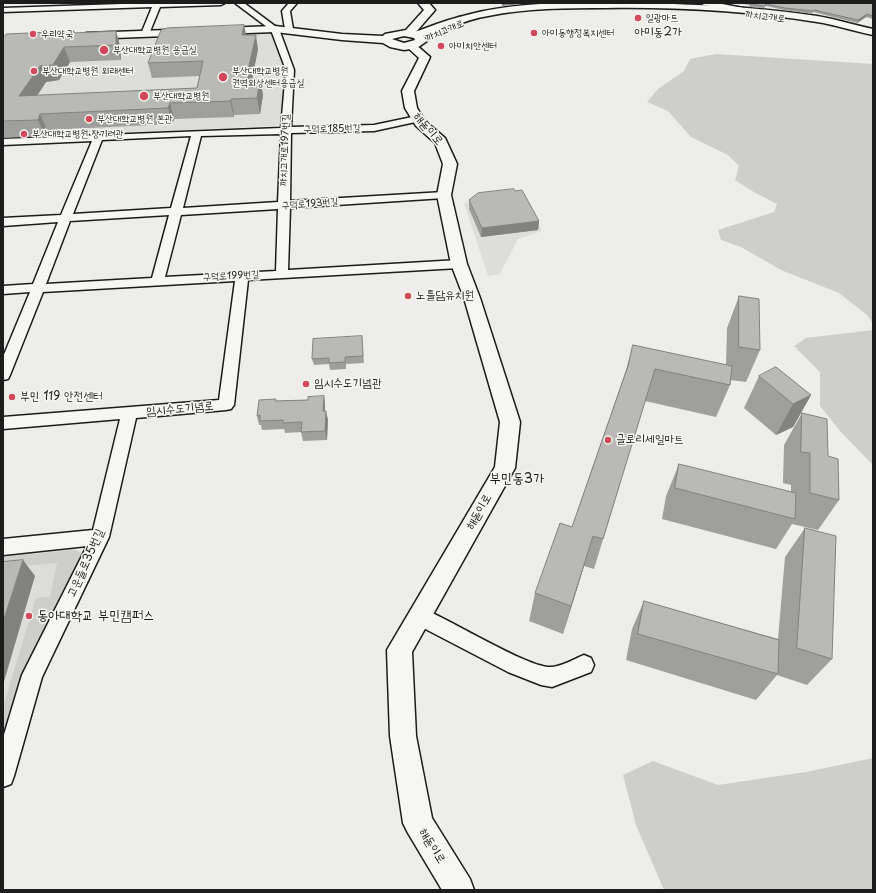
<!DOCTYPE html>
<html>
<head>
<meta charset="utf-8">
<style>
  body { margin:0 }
  #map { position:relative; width:876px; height:893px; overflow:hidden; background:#edede9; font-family:"Playpen Sans",sans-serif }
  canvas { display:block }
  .frame { position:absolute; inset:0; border:4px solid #1c1c1c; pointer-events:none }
</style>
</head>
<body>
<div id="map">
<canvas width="876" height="893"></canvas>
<div class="frame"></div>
</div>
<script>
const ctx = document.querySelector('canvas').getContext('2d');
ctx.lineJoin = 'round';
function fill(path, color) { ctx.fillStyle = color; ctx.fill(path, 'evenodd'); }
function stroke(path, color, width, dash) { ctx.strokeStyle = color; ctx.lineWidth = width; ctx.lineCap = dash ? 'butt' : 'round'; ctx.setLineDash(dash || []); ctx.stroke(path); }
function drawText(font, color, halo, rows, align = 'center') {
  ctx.font = font + ' "Playpen Sans","Poor Story",sans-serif'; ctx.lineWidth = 3; ctx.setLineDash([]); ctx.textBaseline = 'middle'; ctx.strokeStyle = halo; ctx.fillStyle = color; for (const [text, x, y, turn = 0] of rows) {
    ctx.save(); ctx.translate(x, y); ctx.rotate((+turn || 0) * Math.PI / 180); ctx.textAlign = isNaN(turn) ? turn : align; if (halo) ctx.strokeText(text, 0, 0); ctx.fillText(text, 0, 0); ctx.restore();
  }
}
fill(new Path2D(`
  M253,33H272L286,69L282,122L276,126L3,138V42Z
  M525,196L542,231L518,239L500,274L488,276L464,203Z
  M75,549L86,553L3,751V556Z`), '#ddddda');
fill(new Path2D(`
  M716,54L873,64V324L867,315L839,293L781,270L741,247L721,240L718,230L774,212L777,204L752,191L735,180L739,166L728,155L691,137L668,111L647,102L658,89L684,71L690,59Z
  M873,330V465L841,432L820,406V372L794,346L806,338Z
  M75,550L83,554L3,745V707L36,598L50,597L57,563L3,568V557Z
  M873,758V890H664L636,825L623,775L653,761L718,785L806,772Z`), '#cececb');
const minor = new Path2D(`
  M151,3H225L221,5L160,7L149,34L145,36L141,34L152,7L3,12V8Z
  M235,3H244L279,29L294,70L291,127L374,125L417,116L422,119L420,121L374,131L291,133L290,201L444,192L450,195L444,198L290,208L288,270L459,260L463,261L465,264L463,267L459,268L248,280L234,405L231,409L226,410L136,418L109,537L42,677L14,776L11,784L3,787V738L22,675L87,546L3,555V539L93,530L120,419L3,429V417L219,400L235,281L43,292L10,375L8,379L3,380V357L30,292L3,294V286L33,284L58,222L3,226V218L61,215L92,141L3,145V139L281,128L286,70L271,30ZM281,134L278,202L183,208L201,136ZM191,136L171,208L73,214L102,140ZM278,209L276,271L165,277L181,215ZM169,215L152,278L46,284L70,221Z
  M289,3H297L290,11L293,29L289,31L285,29L282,11Z
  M700,3H717L743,8L747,10L743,12L704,5Z
  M419,607C446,617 531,670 552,667C563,666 574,659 584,655L591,658L594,665L591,672L552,687L541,685L508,672L412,622L409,616L412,610Z`);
const tertiary = new Path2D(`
  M561,3C647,3 732,3 817,16C836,19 854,25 873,29V35C854,31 836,25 817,22C747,11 676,7 606,8C567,8 527,8 488,16C463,20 441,32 416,38L411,35L412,33C429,27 446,20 463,16C495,7 528,4 561,3Z
  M411,43L415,44L430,57L414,91L417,108L425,121L445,138L457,164L451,195L467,264L480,298L520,422L515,468L412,652L416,736L432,818L470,879L474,890H442L408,833L403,823L390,736L387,650L495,467L500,422L464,298L451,264L437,195L443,164L435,143L416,126L405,108L402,91L419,58L406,46Z`);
const secondary = new Path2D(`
  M418,3H429L435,10L416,32L422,34L427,41L417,48L404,50L390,47L383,43L342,40L275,32L86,39L80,36L86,33L275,26L342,34L383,36L385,34L406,30L424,10ZM404,36L414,38L415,40L404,43L392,39Z`);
stroke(minor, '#1c1c1c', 3);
stroke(tertiary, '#1c1c1c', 3);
stroke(secondary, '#1c1c1c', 3);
fill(minor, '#f6f6f2');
fill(tertiary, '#f6f6f2');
fill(secondary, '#f6f6f2');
fill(new Path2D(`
  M737,3H873V19L866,17L857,23L813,12L812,14L784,10L766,6L764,8L750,7L749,5Z
  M244,25L246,35L258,49L252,79H260L263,95L260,114L234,115V117L174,119L172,124L47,130L45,136L3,138V38L74,31L75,33L116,31L120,46L121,60L70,62L59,80L46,82L37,96L197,88L200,76L152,78L148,63Z
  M515,191L539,221L538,230L481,237L469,209V200Z
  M739,296L760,350L746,382L730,380V385L716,417L645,401L594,569L584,566L563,634L529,621L535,593L572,527L625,373L633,345L726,365L727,328Z
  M362,336L364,363L346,364V369L330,370L329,364L314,365L312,359Z
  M759,376L811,395L793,427L776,435L744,408Z
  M324,396L325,405V411L328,420L327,440L303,441L301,432L285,433L284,429L262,430L261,425H259L257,416L276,399V401L308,400Z
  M802,413L828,456L839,500L818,530L792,524L776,549L662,519L666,496L679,464L791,492V485L783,483L784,445Z
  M805,528L832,659L807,685L777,675L756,700L626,660L632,629L644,601L778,639L785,557Z`), '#9f9f9d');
fill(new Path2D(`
  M510,3H532L502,6V4Z
  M867,14L866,17L857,23L858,20Z
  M244,25L247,40L242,35Z
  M116,31L120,46L121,60L116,45Z
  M256,35L258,49L249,95L246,79Z
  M64,47L70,62L59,80L46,82L26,112L19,96L40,66Z
  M260,79L263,95L260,114L257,98Z
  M231,99L234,115V117L230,101Z
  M170,103L174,119L172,124L168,108Z
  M40,114L47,130L45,136L38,120Z
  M539,221L538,230L481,237L482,228Z
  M811,395L793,427L776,435L793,404Z
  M324,396L325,405V421L323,411Z
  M326,411L328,420L327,440L325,431Z
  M593,536L584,566L563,634L571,606Z
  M23,560L35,576L3,685V622Z`), '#82827f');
const building = new Path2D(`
  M750,3H873V16L867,14L858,20L814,10L813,11L785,8L766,4L764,6L750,4Z
  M244,25L242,35H256L246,79H260L257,98L231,99L230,101L170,103L168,108L40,114L38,120L3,121V38L6,34L74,31L73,33L116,31V45L64,47L53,65L40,66L19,96L197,88L203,61L148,63L161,30L167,28Z
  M514,189L515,191L522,190L539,221L482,228L469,200L478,193Z
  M739,296L759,299L760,350L739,347Z
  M362,336L363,356L345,357V362L329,363V358L312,359L313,339Z
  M633,345L732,366L730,385L655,369L603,539L593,536L571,606L535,593L560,523L572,527L628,366Z
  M776,367L811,395L793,404L759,376Z
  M324,396L323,411H326L325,431L301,432L302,422L283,423V420L260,421V415L257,416L259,400L276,399L275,401L308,400V397Z
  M802,413L827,419L828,456L838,459L839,500L810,493V453L801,452Z
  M679,464L796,493L795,519L675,488Z
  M805,528L836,536L832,659L797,648Z
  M23,560L3,622V562Z
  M644,601L779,640L778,674L638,634Z`);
fill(building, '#b9b9b6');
stroke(building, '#82827f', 1);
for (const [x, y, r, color] of [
  [638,18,4,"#d1495b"],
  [534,33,4,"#d1495b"],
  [33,34,4,"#d1495b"],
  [441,46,4,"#d1495b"],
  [104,50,5,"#d1495b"],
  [34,71,4,"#d1495b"],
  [223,77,5,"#d1495b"],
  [144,96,5,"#d1495b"],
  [89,119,4,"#d1495b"],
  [24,134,4,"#d1495b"],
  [408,296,4,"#d1495b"],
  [306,384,4,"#d1495b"],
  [12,397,4,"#d1495b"],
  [608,440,4,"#d1495b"],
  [29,616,4,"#d1495b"]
]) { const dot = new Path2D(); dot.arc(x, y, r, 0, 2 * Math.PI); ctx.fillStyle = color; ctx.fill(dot); stroke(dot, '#f6f6f2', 1.5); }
drawText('10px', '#1c1c1c', '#f6f6f2', [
  ["까치고개로",765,17,7],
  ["까치고개로",445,31,-23],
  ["구덕로185번길",332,129,-1],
  ["까치고개로197번길",285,150,-88],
  ["구덕로193번길",310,204,-4],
  ["구덕로199번길",231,276,-3]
]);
drawText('10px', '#1c1c1c', '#f6f6f2', [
  ["일광마트",646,18],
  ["아미동행정복지센터",542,33],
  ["우리약국",41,34],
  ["아미치안센터",449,46],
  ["부산대학교병원 응급실",113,50],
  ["부산대학교병원 외래센터",42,71],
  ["부산대학교병원",232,71],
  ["권역외상센터응급실",232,83],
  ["부산대학교병원",153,96],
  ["부산대학교병원 본관",97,119],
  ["부산대학교병원 장기려관",32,134]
], 'left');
drawText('12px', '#1c1c1c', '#f6f6f2', [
  ["아미동2가",658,33]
]);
drawText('12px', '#1c1c1c', '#f6f6f2', [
  ["해돋이로",428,129,50],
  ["임시수도기념로",180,409,-5],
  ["해돋이로",479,512,-60],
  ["고운들로35번길",86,563,-66],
  ["해돋이로",432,846,58]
]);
drawText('12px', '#1c1c1c', '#f6f6f2', [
  ["노틀담유치원",416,296],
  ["임시수도기념관",314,384],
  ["부민 119 안전센터",20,397],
  ["글로리세일마트",616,440]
], 'left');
drawText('14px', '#1c1c1c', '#f6f6f2', [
  ["부민동3가",517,479]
]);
drawText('14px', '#1c1c1c', '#f6f6f2', [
  ["동아대학교 부민캠퍼스",37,616]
], 'left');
</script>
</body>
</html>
